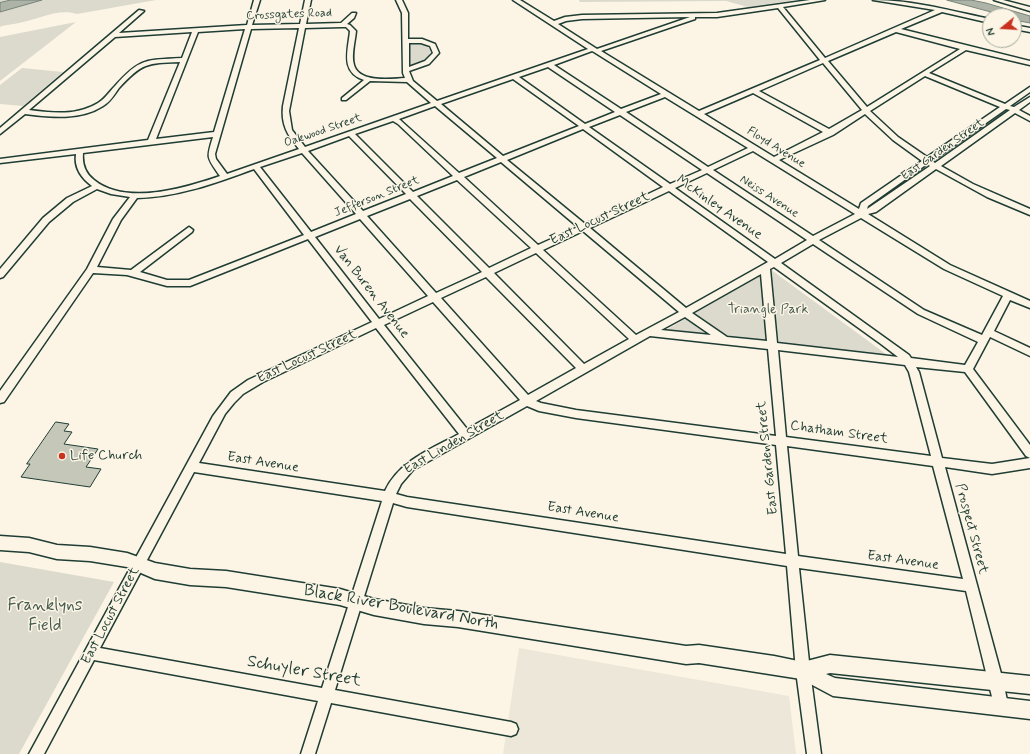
<!DOCTYPE html>
<html>
<head>
<meta charset="utf-8">
<style>
  body { margin:0 }
  #map { position:relative; width:1030px; height:754px; overflow:hidden; background:#fcf5e5; font-family:Mynerve,sans-serif }
  canvas { display:block }
  .north { position:absolute; left:982px; top:8px; width:40px; height:40px; box-sizing:border-box; background:#fcf5e5; border:1px solid #a4ab9e; border-radius:50%; rotate:252deg; font-size:11px; font-weight:700; line-height:16px; text-align:center; color:#1f3d34 }
  .north::after { content:''; display:block; margin:auto; width:14px; height:18px; background:#c8321e; clip-path:polygon(50% 0,100% 100%,50% 72%,0 100%) }
</style>
</head>
<body>
<div id="map">
<canvas width="1030" height="754"></canvas>
<div class="north">N</div>
</div>
<script>
const ctx = document.querySelector('canvas').getContext('2d');
ctx.lineJoin = 'round';
function fill(path, color) { ctx.fillStyle = color; ctx.fill(path, 'evenodd'); }
function stroke(path, color, width, dash) { ctx.strokeStyle = color; ctx.lineWidth = width; ctx.lineCap = dash ? 'butt' : 'round'; ctx.setLineDash(dash || []); ctx.stroke(path); }
function drawText(font, color, halo, rows, align = 'center') {
  ctx.font = font + ' Mynerve,sans-serif'; ctx.lineWidth = 3; ctx.setLineDash([]); ctx.textBaseline = 'middle'; ctx.strokeStyle = halo; ctx.fillStyle = color; for (const [text, x, y, turn = 0] of rows) {
    ctx.save(); ctx.translate(x, y); ctx.rotate((+turn || 0) * Math.PI / 180); ctx.textAlign = isNaN(turn) ? turn : align; if (halo) ctx.strokeText(text, 0, 0); ctx.fillText(text, 0, 0); ctx.restore();
  }
}
fill(new Path2D(`
  M519,648L789,696L796,754H503Z`), '#ece7d8');
fill(new Path2D(`
  M0,0H156L77,14C58,8 37,20 19,23C12,25 6,24 0,27Z
  M579,0H796L748,7L726,1L580,2Z
  M76,22L0,81V37Z
  M405,42C411,42 419,42 425,45C442,55 415,66 406,67Z
  M22,68L63,72L23,106L0,104V85Z
  M770,269L890,357L661,333Z
  M0,562L114,582L19,754H0Z`), '#dcdacc');
const water = new Path2D(`
  M11,0H42L0,12V3Z
  M947,0H971L986,3L1030,16V23L1014,20V16H1006Z`);
fill(water, '#aeb3a7');
stroke(water, '#758479', 1);
const building = new Path2D(`
  M56,422L69,424L64,431L72,432L64,444L98,449L86,467L101,469L90,487L21,477L30,464H27Z`);
fill(building, '#c5c7b9');
stroke(building, '#1f3d34', 1);
const minor = new Path2D(`
  M254,0H260L252,25L300,24L305,0H311L306,24L341,23L352,13H356L354,18L347,24L350,25L356,31C355,42 351,55 354,65C359,83 391,79 405,78L403,73L402,13L396,0H402L408,13V39H422L435,44L439,53L429,64L409,71L413,81L437,101L588,49L513,0H520L554,21L565,17L582,15L717,13L810,0H825L783,7L825,58L935,10L873,0C913,0 952,11 990,19V23L942,12L901,29L1030,61V65L966,50L929,73L1005,104L1030,87V92L1010,106L1014,107L1030,97V102L1019,110L1030,116V121L1015,113L941,166L973,184L1030,209V215L987,197L936,169L876,212L868,214L950,265L1030,301V308L1010,300L994,331L1030,348V356L990,337L973,369L1030,445V458L1026,456L965,372L916,367L919,372L942,458L992,464L1030,458V468L992,474L945,467L1003,681L1008,705L1006,710L1001,712L996,710L994,705L966,591L799,568L810,671L821,754H807L796,671L787,566L407,507L393,503L335,690L511,722L516,724L518,729L516,734L511,736L331,703L315,754H301L318,701L94,660L44,754H29L213,416L231,392L248,380L372,322L308,239L190,286H167L127,275L93,273L4,402L0,403V391L87,269L113,219L130,197L111,194L97,189L73,202L49,222L3,277L0,278V269L43,218L67,198L92,186C81,178 74,167 76,154L0,163V159L148,140L180,62C147,63 142,63 119,88C114,95 110,102 103,106C80,121 50,117 25,114L0,134V128L139,10L144,11L119,33L247,25ZM778,8L820,60L699,111L601,51L695,19V17H717ZM690,17L597,49L558,24L566,21L582,19ZM342,27H346L350,31C348,51 340,72 364,80L342,98V100H346L370,81L407,82L431,103L305,147L292,130L289,111L305,28ZM299,28L283,106C281,124 287,135 299,149L227,174L216,159L215,154L251,29ZM245,29L214,132L156,139L198,32ZM192,32L182,58C145,60 140,58 115,86C109,92 105,99 98,103C77,116 52,113 29,110L115,37ZM896,32L960,49L867,107L828,61ZM409,43H421L430,46L433,53L425,61L409,67ZM592,51L594,52L661,94L621,109L554,65ZM823,63L862,110L829,129L759,91ZM548,67L615,112L585,124L519,77ZM925,76L1000,107L927,157L898,137L870,111ZM513,79L579,126L503,156L441,104ZM753,93L823,132L774,157L704,114ZM665,97L748,148L708,167L626,112ZM435,106L497,158L459,173L399,119ZM1006,109L1010,110L935,163L932,161ZM865,114L893,140L922,161L861,203L859,209L779,160L833,135ZM620,115L702,170L670,184L589,127ZM393,121L398,124L453,176L413,192L355,134ZM583,129L663,187L585,224L507,160ZM349,136L406,194L363,211L308,151ZM213,137C206,159 207,157 220,176C185,188 126,206 94,180C85,173 82,164 83,153ZM753,151L855,214L813,236L713,170ZM302,153L356,214L311,232L260,167ZM501,162L578,227L538,245L464,177ZM927,164L930,166L867,209L868,206ZM254,169L304,235L189,280H167L140,272L192,232L193,230L189,227L131,270L97,267L121,220L137,198C178,197 216,183 254,169ZM707,173L807,240L775,259L675,188ZM457,180L531,248L489,268L417,196ZM669,191L768,262L686,308L590,228ZM410,199L482,272L436,293L367,216ZM861,218L944,269L1003,296L982,335L924,310L819,240ZM360,219L428,296L379,319L315,237ZM583,231L679,312L636,335L543,250ZM813,244L918,314L978,342L965,365L911,358L909,355L781,263ZM536,253L629,339L584,364L494,273ZM774,267L881,344L898,357L777,343L770,269ZM761,274L767,341L727,337L692,313ZM486,277L576,368L528,395L441,298ZM433,302L520,400L467,429L384,325ZM685,317L711,335L661,330ZM376,328L459,434C431,449 399,461 385,491L199,463L225,414L234,403L243,394L263,382ZM650,336L768,349L776,436L576,410L541,403L536,401ZM778,350L905,365L909,372L931,456L786,437ZM527,406L539,411L576,418L776,445L786,554L407,497L396,494L401,484L413,470ZM787,446L933,466L963,579L798,556ZM194,472L382,501L322,688L100,648Z
  M994,0H1003L1030,7V11Z
  M1014,25L1030,28V32L1014,29Z`);
const major = new Path2D(`
  M0,536L29,538L57,545L90,547L127,553L155,563L190,569L226,571L340,589L374,599L424,608L458,611L686,646L699,645L774,656L803,662L830,655L1030,676V694L830,673L826,674L835,678L1030,701V719L833,696L801,679L699,663L686,664L458,627L424,624L374,615L340,605L226,587L190,585L155,579L127,567L90,561L57,559L29,552L0,550Z`);
stroke(minor, '#1f3d34', 3);
stroke(major, '#1f3d34', 3);
fill(minor, '#fcf5e5');
fill(major, '#fcf5e5');
for (const [x, y, r, color] of [
  [62,456,4,"#c8321e"]
]) { const dot = new Path2D(); dot.arc(x, y, r, 0, 2 * Math.PI); ctx.fillStyle = color; ctx.fill(dot); stroke(dot, '#fcf5e5', 1.5); }
drawText('12px', '#1f3d34', '#fcf5e5', [
  ["Crossgates Road",289,15,-2],
  ["Oakwood Street",323,131,-19],
  ["Floyd Avenue",776,148,32],
  ["East Garden Street",943,150,-35],
  ["Jefferson Street",377,197,-22],
  ["Neiss Avenue",769,197,33]
]);
drawText('14px', '#1f3d34', '#fcf5e5', [
  ["McKinley Avenue",719,208,35],
  ["East Locust Street",600,219,-25],
  ["Van Buren Avenue",371,292,52],
  ["East Locust Street",307,357,-25],
  ["Chatham Street",839,433,8],
  ["East Linden Street",454,443,-30],
  ["East Garden Street",768,458,-96],
  ["East Avenue",263,463,9],
  ["East Avenue",583,513,9],
  ["Prospect Street",971,529,75],
  ["East Avenue",903,561,8],
  ["East Locust Street",111,616,-62]
]);
drawText('14px', '#455c52', '#fcf5e5', [
  ["Triangle Park",768,310]
]);
drawText('14px', '#1f3d34', '#fcf5e5', [
  ["Life Church",70,456]
], 'left');
drawText('17px', '#455c52', '#fcf5e5', [
  ["Franklyns",45,606],
  ["Field",45,626]
]);
drawText('17px', '#1f3d34', '#fcf5e5', [
  ["Black River Boulevard North",401,608,10],
  ["Schuyler Street",304,672,10]
]);
</script>
</body>
</html>
